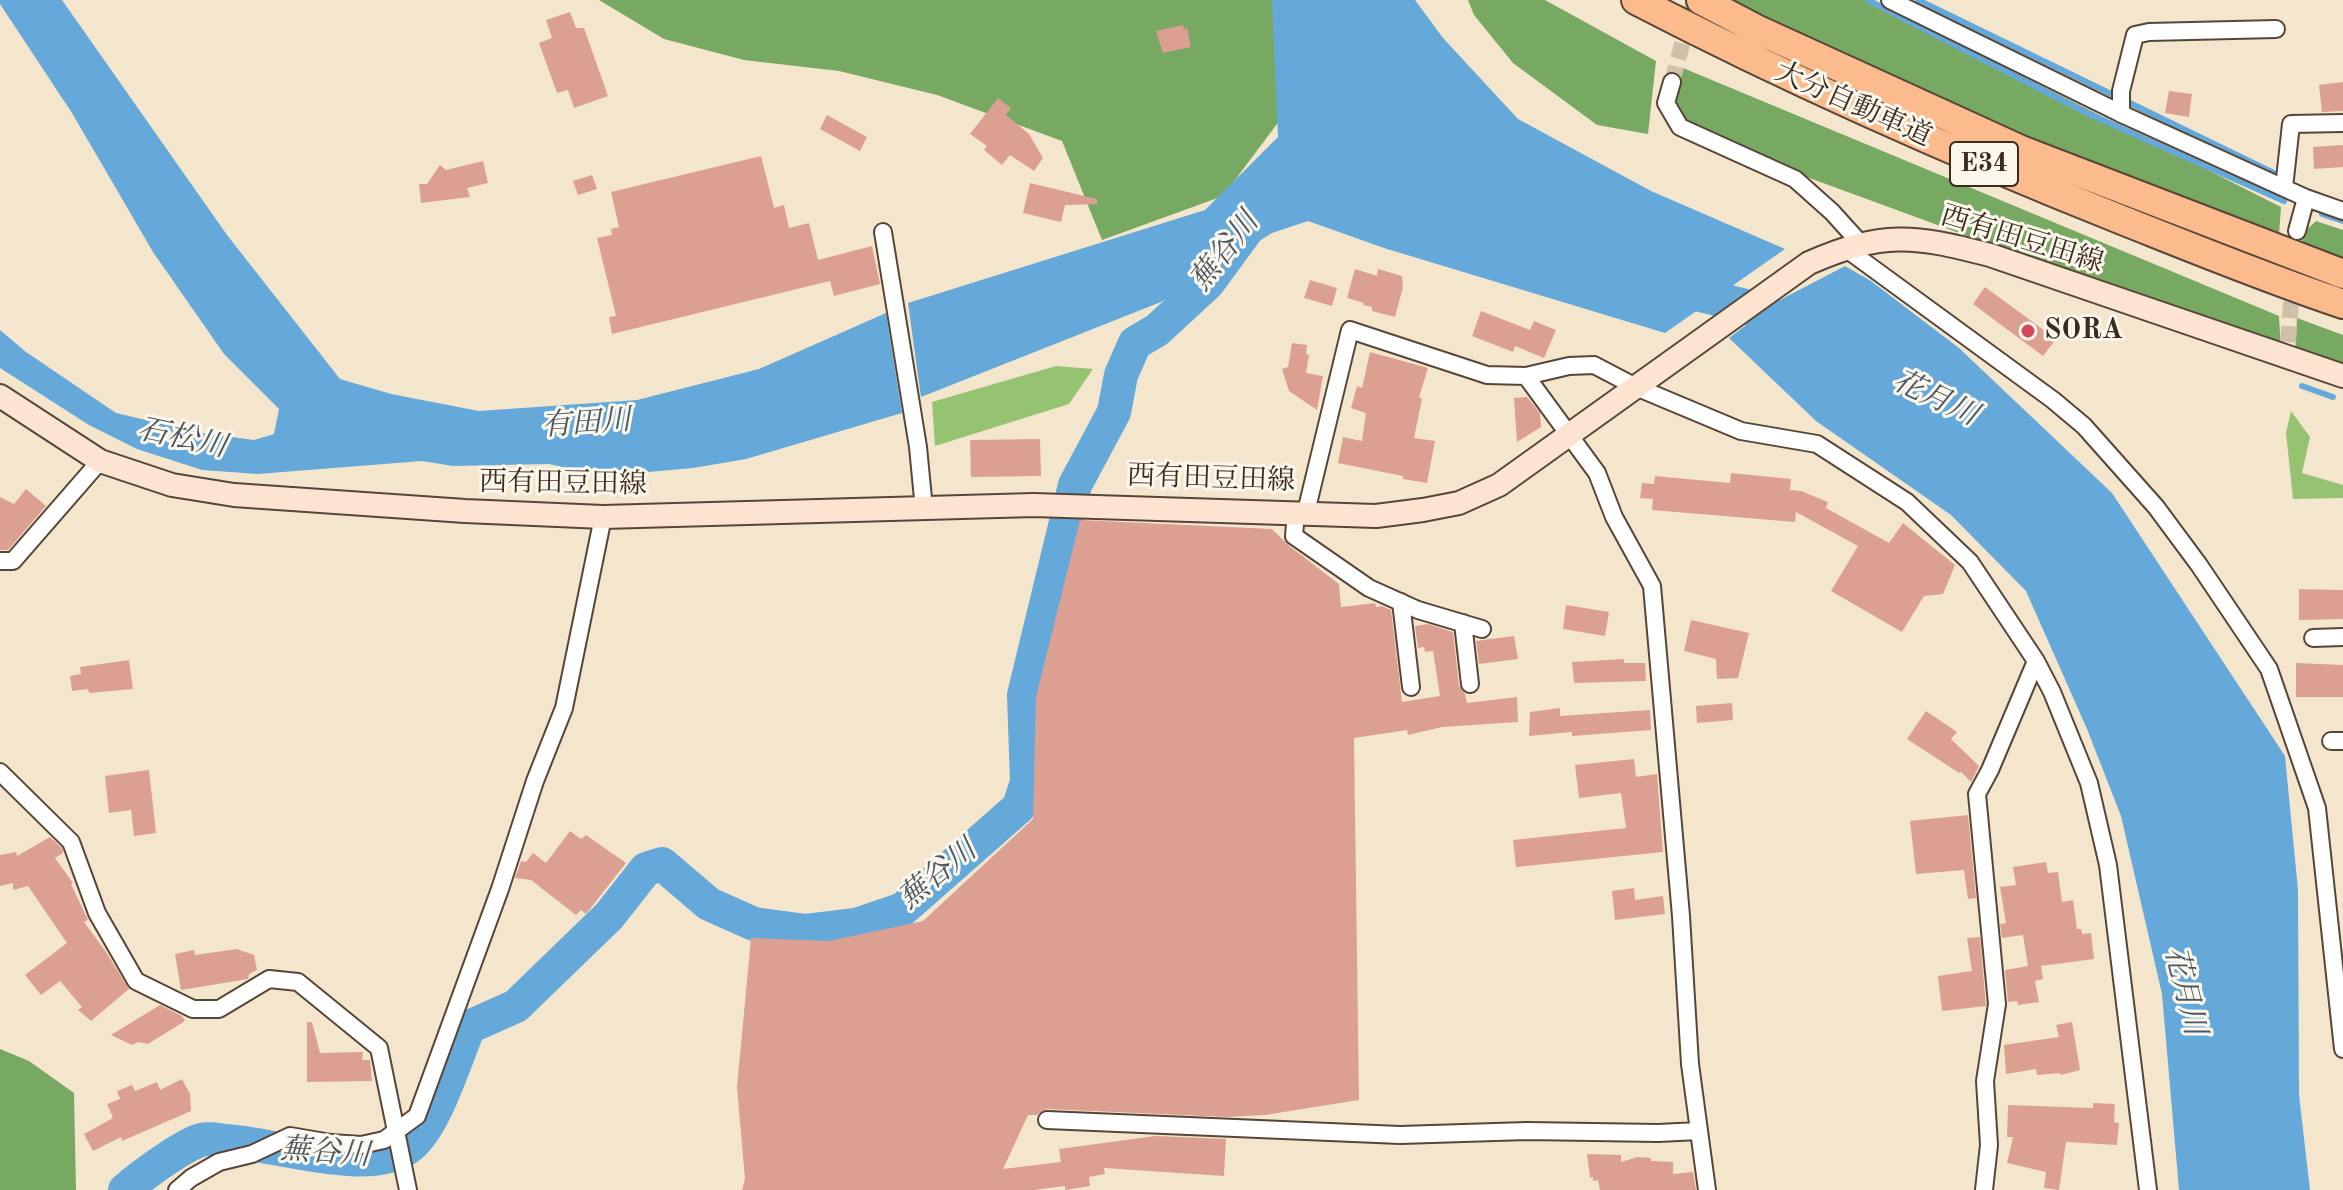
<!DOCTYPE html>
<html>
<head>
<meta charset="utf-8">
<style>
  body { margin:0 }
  canvas { display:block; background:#f4e6cd }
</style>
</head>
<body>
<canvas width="2343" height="1190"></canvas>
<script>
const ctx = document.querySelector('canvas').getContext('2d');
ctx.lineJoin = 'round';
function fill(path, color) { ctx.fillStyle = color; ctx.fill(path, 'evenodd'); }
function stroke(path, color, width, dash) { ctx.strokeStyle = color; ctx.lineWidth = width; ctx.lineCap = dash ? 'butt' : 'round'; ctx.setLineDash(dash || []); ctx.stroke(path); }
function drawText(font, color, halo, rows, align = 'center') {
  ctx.font = font + ' "Old Standard TT","Noto Serif JP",serif'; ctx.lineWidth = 6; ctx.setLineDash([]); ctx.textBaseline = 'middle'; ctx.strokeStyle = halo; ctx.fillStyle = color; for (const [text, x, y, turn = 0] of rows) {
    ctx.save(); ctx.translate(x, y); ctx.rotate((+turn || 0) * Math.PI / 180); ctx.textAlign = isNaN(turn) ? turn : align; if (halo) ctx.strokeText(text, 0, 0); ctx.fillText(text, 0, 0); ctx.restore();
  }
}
fill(new Path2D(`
  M1056,366L1093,369L1069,404L935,446L932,402Z
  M2291,411L2310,437L2302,473L2343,485V498L2293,499L2286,433Z`), '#96c371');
fill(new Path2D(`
  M599,0H1292L1295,100L1223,196L1102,240L1062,141L937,95L839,71L744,60L664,39Z
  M1468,0H1545L1656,61L1648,134L1597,125L1513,63L1474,15Z
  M1703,0H1872L2281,207L2278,249Z
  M1683,68L2279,316L2281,351L1804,176L1687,124L1675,100Z
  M2316,221L2343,230V268L2303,256L2302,234Z
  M2297,318L2343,335V369L2295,354Z
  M0,1049L29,1061L74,1093L76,1190H0Z`), '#78a963');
fill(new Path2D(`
  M0,0H62L227,235L340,379L391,394L479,411L637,400L759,369L886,313L902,413L746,459L693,468L603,476L549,464L453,466L422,461L258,474L202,470L137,449L89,425L0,368V330L26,352L116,413L201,433L254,440L274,434L279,409L224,354L153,252L72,113L0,4Z
  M1272,0H1415L1443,38L1518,119L1651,191L1785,249L1665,333L1384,248L1308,221L1272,233L1161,302L921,397L908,303L1205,210L1278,137Z
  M1845,266L1871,281L1959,348L2112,493L2285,756L2298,890L2299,1095L2310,1190H2179L2162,994L2121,816L2087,729L2026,591L1951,515L1816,421L1729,338L1778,301Z`), '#65a8da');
stroke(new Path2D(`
  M1868,0L2087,113L2284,201
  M1918,0L2284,178
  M2322,214L2343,221
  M2302,386L2333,397`), '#65a8da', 6);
stroke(new Path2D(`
  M1671,288L1742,305L1777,319
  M125,1190C141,1176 182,1146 201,1140C208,1138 218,1140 225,1141C273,1143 371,1178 410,1146C436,1125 455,1059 469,1027L516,1006L609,916L646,869L662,864L709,904L754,924L806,931L856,925L903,909L1019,807L1027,782L1024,695L1075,485L1114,412L1121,375L1135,343L1157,330L1208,283L1249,227`), '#65a8da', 34);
fill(new Path2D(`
  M570,12L576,28H584L608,96L574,108L568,90L557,93L539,43L552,38L546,20Z
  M1183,25L1184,29L1187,28L1191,47L1163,53L1156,31Z
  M2343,82V111L2322,112L2319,85Z
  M2169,91L2192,94L2189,117L2165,113Z
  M998,98L1011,108L1006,115L1029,134L1043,158L1034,171L1010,155L1002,165L984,150L987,146L970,134Z
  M827,115L867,137L860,151L820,129Z
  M2343,145V167L2314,169L2313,147Z
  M761,156L774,208L784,205L789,228L809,223L818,260L872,246L880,284L834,296L830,281L612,334L609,317L616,316L597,238L612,235L611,229L619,227L611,192Z
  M483,161L488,183L467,188L470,197L421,203L419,184H427L440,165L446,170Z
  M592,175L597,189L578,195L573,181Z
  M1030,183L1097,199V204L1065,205L1061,222L1023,213Z
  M1355,269L1377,276L1378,269L1402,276L1403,287L1395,317L1372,311V307L1363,305L1364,303L1347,298Z
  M1310,280L1337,288L1332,306L1304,298Z
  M1985,287L2056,339L2043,356L1973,304Z
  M1481,311L1530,330L1534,321L1556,330L1544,358L1515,346L1513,352L1472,336Z
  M1292,343L1307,345L1306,354L1309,355L1306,373L1323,376L1317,410L1289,391L1282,369L1288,367Z
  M1370,352L1428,368L1419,397L1422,399L1414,438L1435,441L1427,483L1403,479V476L1338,463L1343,437L1362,441L1366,413L1351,408L1357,386L1362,388Z
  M1527,397L1540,413L1541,427L1517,442L1514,398Z
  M1040,439L1041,476L971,477L970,440Z
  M1731,473L1791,479L1790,490L1801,491L1828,502L1826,508L1889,543L1903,523L1955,565L1943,594L1924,596L1902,632L1831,591L1858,546L1796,512L1795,522L1652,510L1653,499L1640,498L1642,483L1654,484L1655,476L1730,483Z
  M26,489L46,506L8,550H0V497L14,504Z
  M1080,520L1272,529L1288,545L1339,584L1341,607L1375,603L1376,607L1382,606L1391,610L1402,702L1440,696L1433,651L1425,652L1424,647L1418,648L1415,626L1428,624L1453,632L1459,685L1465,694L1467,703L1517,697L1518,722L1442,727L1408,735L1407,730L1354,738L1359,1100L1265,1115L1227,1117L1047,1109L1037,1115H1028L1003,1169L1061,1162L1059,1149L1155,1136L1226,1139L1224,1176L1104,1168L1105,1174L1089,1177L1090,1186L1065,1190V1186L1034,1190H742L745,1179L737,1087L751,938L829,941L923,921L1033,819L1036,697Z
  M2299,589L2343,590V619L2299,620Z
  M1566,605L1609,612L1605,636L1563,629Z
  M1691,620L1749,633L1738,678L1717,679L1716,659L1684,651Z
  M1514,636L1518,659L1479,664L1476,641Z
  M1624,659V663H1645L1646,681L1574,683L1572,662Z
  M129,660L133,689L90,693L87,689L72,691L70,676L81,674L80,667Z
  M2296,663L2343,665V697H2296Z
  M1732,703L1733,720L1697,723L1696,706Z
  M1560,708V716L1650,710L1651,730L1572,736V732L1529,736L1530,712Z
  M1926,711L1957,732L1951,739L1979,766L1971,782L1961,772L1959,773L1907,739Z
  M1634,759L1636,777L1657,774L1663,852L1516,867L1513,840L1626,828L1621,793L1579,798L1575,765Z
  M149,770L156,833L134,836L131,810L109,813L105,776Z
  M1968,815L1976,898L1968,899L1964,870L1916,874L1910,821Z
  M570,831L581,839L586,835L626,863L586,914L581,910L576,915L531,880L515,878L521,861L526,862L533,853L546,863Z
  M50,837L62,848L63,853L55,858L73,883L71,884L88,920L84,922L106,952L129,989L91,1021L78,1010L82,1007L60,981L41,995L25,975L67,943L28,886L13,890V883L0,886V855L16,852L17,856Z
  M2046,862L2048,873L2058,872L2062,902L2073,900L2077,929H2081L2082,934L2091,933L2094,959L2041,966L2043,979L2035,981L2039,1002L2018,1005L2017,1001L2008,1002L2005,970L2028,966L2023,935L2002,938L2000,924L2006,923L2000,887L2016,885L2013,867Z
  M1634,888L1635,900L1663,896L1665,914L1615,920L1612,891Z
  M1980,937L1986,1006L1942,1011L1938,976L1972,971L1967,938Z
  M237,949L254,955L257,970L249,974L248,979L181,990L175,954L194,950L195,955Z
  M160,1005L182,1016L185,1021L148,1044L138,1042L132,1045L111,1035Z
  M307,1022H312L320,1053L363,1052L362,1060H370L372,1081L307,1082Z
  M2072,1022L2080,1070L2061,1075L2060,1073L2037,1075L2036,1069L2006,1074L2004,1045L2059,1037L2056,1025Z
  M182,1079L190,1094L191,1111L122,1141L121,1137L93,1151L84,1134L113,1118L107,1104L120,1099L117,1091L132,1085L135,1091L157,1082L160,1090Z
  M2093,1103L2115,1104L2114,1122L2119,1123L2117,1145L2066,1142L2059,1190L2044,1188L2046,1172L2007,1163L2013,1137H2007L2008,1105L2093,1108Z
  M1587,1154L1621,1155V1162L1637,1157L1651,1158V1161L1673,1162V1174L1693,1172L1696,1190H1600L1598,1180L1593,1181V1177L1590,1178Z`), '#dca093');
stroke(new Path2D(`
  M1672,82L1694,0
  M2288,342L2295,248`), '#cfc0aa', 16, [16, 8]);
const street = new Path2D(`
  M1890,0L2126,116L2306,198L2343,211
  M1672,82L1666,103L1680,127L1795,179L1832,212L1860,243
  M2121,114V91L2135,35L2149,32L2276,29
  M2284,188L2291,124L2343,123
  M2297,231L2306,198
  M883,232L918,447L924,509
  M1845,248L2053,400L2084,426L2156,507L2199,565L2269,669L2317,808L2343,1049
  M1526,376L1597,473L1614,517L1652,586L1681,916L1690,1064L1707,1190
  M1296,512L1294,536L1369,588L1418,610L1482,629
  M1306,512L1350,330L1487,375L1526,376L1569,366L1594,365L1636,387L1741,431L1817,444L1907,502L1970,562L2036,661L2052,692L2089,783L2108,865L2148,1190
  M0,561H13L100,461
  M1401,602L1411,687
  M1463,623L1470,684
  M2313,638L2343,637
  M2331,741H2343
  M0,772L71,842L97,913L136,981L193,1009H219L269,979L298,982L379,1048L408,1190
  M1047,1120L1400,1135L1527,1131L1658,1133L1699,1131
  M177,1190L191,1178L219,1162L252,1154L290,1136L331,1143L361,1145L384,1140L417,1116L500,889L535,781L564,708L603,517
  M1984,1190L1989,1145L1985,1081L1997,1004L1977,794L1990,770L2036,661`);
const secondary = new Path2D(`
  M0,396L100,461L172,485L234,495L465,511L603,517L1034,505L1376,516L1423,510L1459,503L1499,485L1809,263C1883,231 1913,235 1990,255L2343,376`);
const highway = new Path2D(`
  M1636,0C1794,82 1957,154 2122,220C2195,249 2268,279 2343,304
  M1701,0L1756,29L2021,150L2343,274`);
stroke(street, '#574638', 20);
stroke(secondary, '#574638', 26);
stroke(highway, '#574638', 32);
stroke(street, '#fff', 16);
stroke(secondary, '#fde4d1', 22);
stroke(highway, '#fbbb8d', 28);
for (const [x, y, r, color] of [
  [2028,331,8,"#d1495b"]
]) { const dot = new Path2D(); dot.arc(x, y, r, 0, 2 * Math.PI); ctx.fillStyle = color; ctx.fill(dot); stroke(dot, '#fbf7ec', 3); }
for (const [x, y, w] of [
  [1984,164,68]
]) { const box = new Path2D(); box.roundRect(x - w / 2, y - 22, w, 44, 6); ctx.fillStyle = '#fbf7ec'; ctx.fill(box); stroke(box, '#3b2a1e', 2); }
drawText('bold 26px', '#3b2a1e', null, [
  ["E34",1984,164]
]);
drawText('28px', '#3b2a1e', '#fbf7ec', [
  ["大分自動車道",1853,105,24],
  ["西有田豆田線",2022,240,17],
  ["西有田豆田線",1211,479,2],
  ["西有田豆田線",563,484,1]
]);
drawText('bold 28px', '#3b2a1e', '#fbf7ec', [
  ["SORA",2044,331]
], 'left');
drawText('italic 30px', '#4a5660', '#fbf7ec', [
  ["蕪谷川",1225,252,-52],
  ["花月川",1935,399,25],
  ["有田川",586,424,-4],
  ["石松川",182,439,12],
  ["蕪谷川",938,875,-39],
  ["花月川",2184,991,76],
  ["蕪谷川",325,1153,4]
]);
</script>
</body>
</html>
